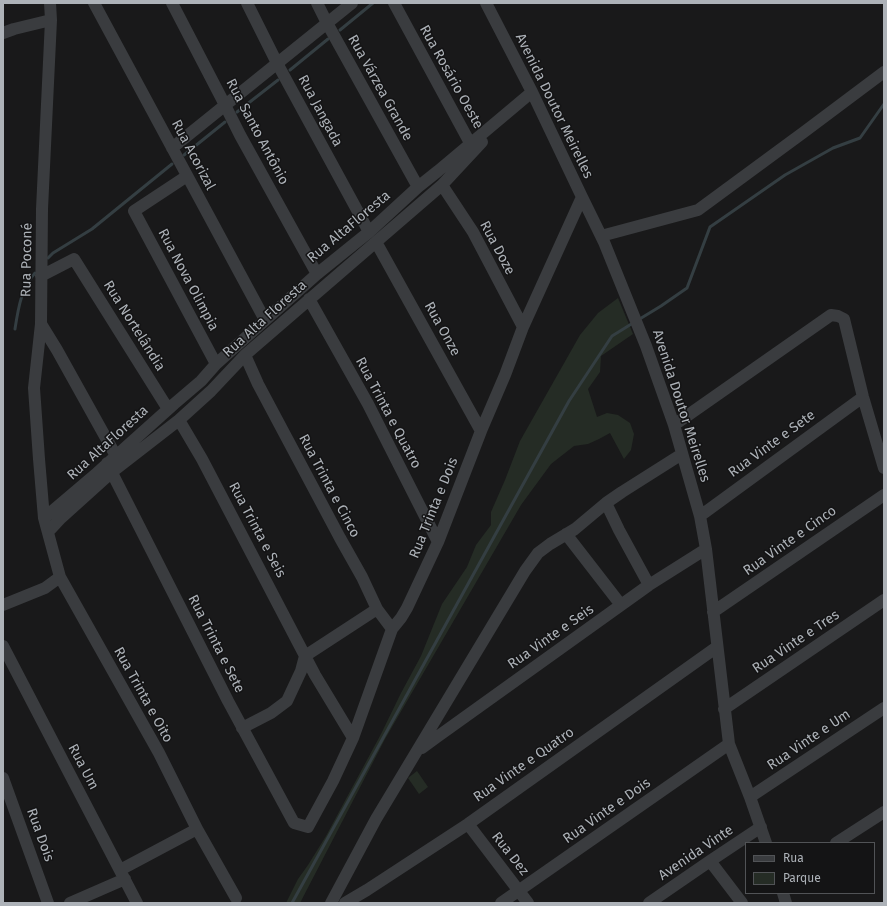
<!DOCTYPE html>
<html>
<head>
<meta charset="utf-8">
<style>
  body { margin:0 }
  #map { position:relative; width:887px; height:906px; overflow:hidden; background:#19191a; font-family:"Fira Sans",sans-serif }
  canvas { display:block }
  .frame { position:absolute; inset:0; border:4px solid #adb2b8; pointer-events:none }
  .legend { position:absolute; left:745px; top:842px; width:130px; height:52px; box-sizing:border-box; background:#141415; border:1px solid #515356; margin:0; padding:5px 7px; list-style:none; font-size:12px; color:#adb2b8 }
  .legend li { display:flex; align-items:center; gap:8px; height:20px }
  .legend b { width:20px; border:1px solid #515356 }
</style>
</head>
<body>
<div id="map">
<canvas width="887" height="906"></canvas>
<div class="frame"></div>
<ul class="legend">
<li><b style="height:5px;background:#3a3c3f"></b>Rua</li>
<li><b style="height:11px;background:#252c25"></b>Parque</li>
</ul>
</div>
<script>
const ctx = document.querySelector('canvas').getContext('2d');
ctx.lineJoin = 'round';
function fill(path, color) { ctx.fillStyle = color; ctx.fill(path, 'evenodd'); }
function stroke(path, color, width, dash) { ctx.strokeStyle = color; ctx.lineWidth = width; ctx.lineCap = dash ? 'butt' : 'round'; ctx.setLineDash(dash || []); ctx.stroke(path); }
function drawText(font, color, halo, rows, align = 'center') {
  ctx.font = font + ' "Fira Sans",sans-serif'; ctx.lineWidth = 3; ctx.setLineDash([]); ctx.textBaseline = 'middle'; ctx.strokeStyle = halo; ctx.fillStyle = color; for (const [text, x, y, turn = 0] of rows) {
    ctx.save(); ctx.translate(x, y); ctx.rotate((+turn || 0) * Math.PI / 180); ctx.textAlign = isNaN(turn) ? turn : align; if (halo) ctx.strokeText(text, 0, 0); ctx.fillText(text, 0, 0); ctx.restore();
  }
}
fill(new Path2D(`
  M618,298L633,334L601,356L600,372L588,389L597,417L607,413L618,415L630,423L634,434L631,450L624,459L610,433L599,439L588,444L574,446L551,464L521,505L385,739L300,903H286L298,879L308,865L326,836L381,734L401,693L421,656L442,604L467,567L476,545L491,525V512L505,480L520,441L580,335L598,313Z
  M417,771L428,787L419,794L408,778Z`), '#252c25');
stroke(new Path2D(`
  M340,30L373,3
  M290,70L328,39
  M237,112L278,80
  M184,155L225,122
  M48,258L53,253L92,229L172,164
  M638,320L661,306L687,288L710,227L785,175L833,148L860,138L884,104
  M15,329C18,310 21,288 35,273
  M292,903L569,401L612,336L633,323`), '#343e42', 3);
stroke(new Path2D(`
  M50,3L51,20L42,209L41,324L34,388L39,459L44,518L60,577L159,753L197,829L236,898
  M94,3L265,320
  M172,3L225,105L240,135L317,274
  M247,3L277,63L369,232
  M317,3L327,23L418,187
  M394,3L470,143
  M486,3L532,92L582,197L604,242L646,346L674,425L700,516L706,549L729,744L750,797L766,843
  M3,33L14,29L51,20
  M172,148L352,3
  M187,176L134,211L216,364
  M442,185L473,232L523,327
  M601,236L698,210L804,132L884,72
  M376,242L481,431
  M41,276L74,259L168,409
  M309,299L368,404L438,542
  M41,324L57,350L116,456
  M245,355L258,384L340,538L362,577L377,609L392,629
  M179,420L202,459L315,675L353,738
  M674,425L831,315L838,316L844,319L863,397L884,468
  M107,463L228,701L294,823L308,827L333,781L353,738L392,629L401,618L407,608L438,542L481,431L505,375L523,327L582,197
  M700,516L863,397
  M44,518L97,473L116,456L174,404L201,381L216,364L317,274L369,232L418,187L438,171L532,92
  M48,532L61,518L112,472L179,420L211,391L245,355L442,185L482,142
  M566,534L621,605
  M649,585L619,530L606,503L622,492L682,454
  M3,605L45,588L60,577
  M713,612L884,495
  M3,646L137,903
  M724,709L884,600
  M242,728L271,713L287,701L301,671L305,656L377,609
  M422,748L437,737L649,585L706,549
  M3,778L48,903
  M750,797L884,708
  M468,824L528,903
  M836,843L884,812
  M710,861L742,903
  M120,870L197,829
  M783,893L786,903
  M70,903L125,879
  M331,903L376,819L525,571L538,553L550,544L575,529L606,503
  M345,903L367,890L468,824L717,647
  M501,903L729,744
  M649,903L710,861L761,827`), '#3a3c3f', 12);
drawText('14px', '#adb2b8', '#141415', [
  ["Rua Rosário Oeste",451,77,61],
  ["Rua Várzea Grande",380,88,61],
  ["Avenida Doutor Meirelles",554,106,64],
  ["Rua Jangada",320,111,62],
  ["Rua Santo Antônio",257,132,62],
  ["Rua Acorizal",193,155,62],
  ["Rua AltaFloresta",349,227,-40],
  ["Rua Doze",497,248,62],
  ["Rua Poconé",27,260,-89],
  ["Rua Nova Olimpia",188,280,62],
  ["Rua Alta Floresta",265,319,-42],
  ["Rua Nortelândia",134,326,58],
  ["Rua Onze",442,329,61],
  ["Avenida Doutor Meirelles",681,406,72],
  ["Rua Trinta e Quatro",388,413,62],
  ["Rua AltaFloresta",108,443,-42],
  ["Rua Vinte e Sete",772,444,-36],
  ["Rua Trinta e Cinco",329,486,62],
  ["Rua Trinta e Dois",434,508,-68],
  ["Rua Trinta e Seis",257,530,62],
  ["Rua Vinte e Cinco",790,541,-35],
  ["Rua Vinte e Seis",551,637,-35],
  ["Rua Vinte e Tres",796,642,-34],
  ["Rua Trinta e Sete",216,644,63],
  ["Rua Trinta e Oito",143,695,61],
  ["Rua Vinte e Um",809,740,-34],
  ["Rua Vinte e Quatro",524,765,-35],
  ["Rua Um",83,767,62],
  ["Rua Vinte e Dois",607,811,-35],
  ["Rua Dois",40,835,70],
  ["Avenida Vinte",696,853,-34],
  ["Rua Dez",510,854,52]
]);
</script>
</body>
</html>
